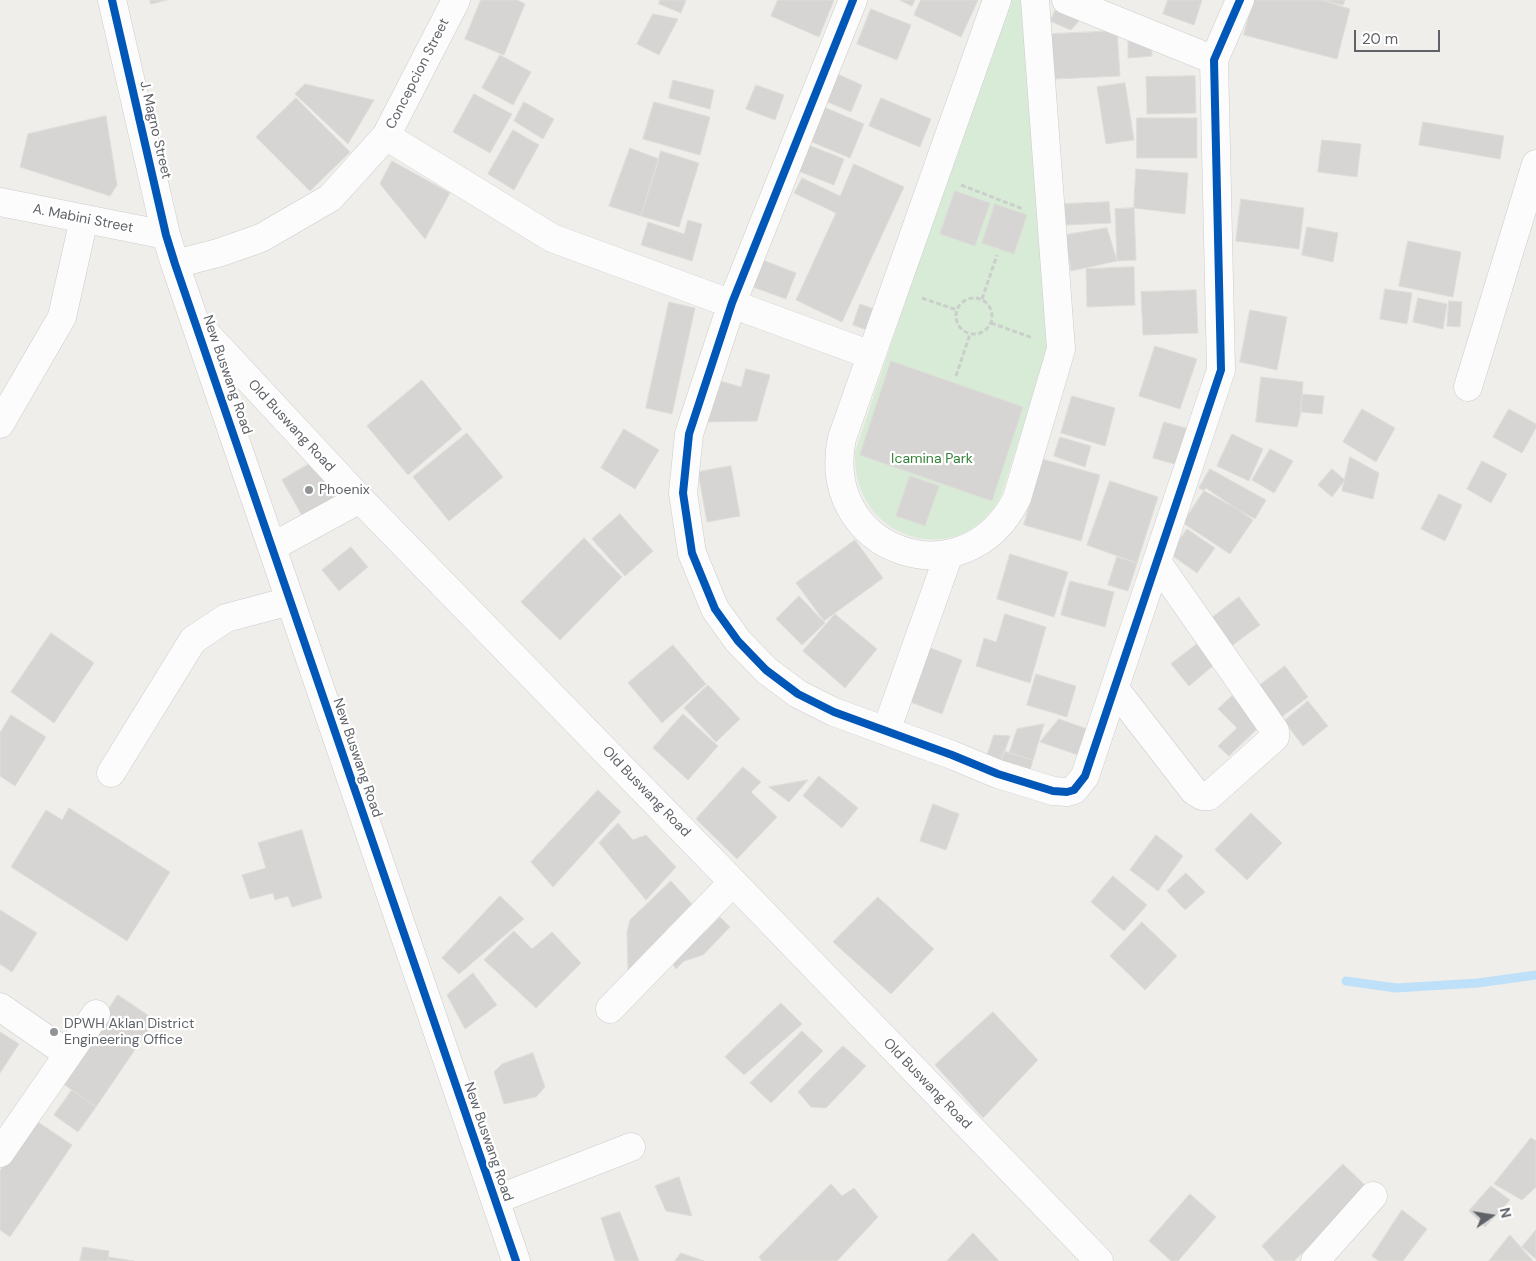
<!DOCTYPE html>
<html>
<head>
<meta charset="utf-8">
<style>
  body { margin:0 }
  #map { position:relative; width:1536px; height:1261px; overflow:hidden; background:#efeeea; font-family:"DM Sans",sans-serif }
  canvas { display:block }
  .north { position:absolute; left:1466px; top:1191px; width:50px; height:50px; -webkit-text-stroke:4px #fff; paint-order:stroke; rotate:77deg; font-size:14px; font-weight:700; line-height:20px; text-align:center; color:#5f6368 }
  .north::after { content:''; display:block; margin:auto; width:18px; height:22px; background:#5f6368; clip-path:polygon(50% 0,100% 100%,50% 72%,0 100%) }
  .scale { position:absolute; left:1354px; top:30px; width:86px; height:22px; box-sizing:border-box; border:2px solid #5f6368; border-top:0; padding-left:6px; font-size:15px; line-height:18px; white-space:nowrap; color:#5f6368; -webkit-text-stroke:4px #fff; paint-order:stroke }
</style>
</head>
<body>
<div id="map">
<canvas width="1536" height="1261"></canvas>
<div class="north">N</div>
<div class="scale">20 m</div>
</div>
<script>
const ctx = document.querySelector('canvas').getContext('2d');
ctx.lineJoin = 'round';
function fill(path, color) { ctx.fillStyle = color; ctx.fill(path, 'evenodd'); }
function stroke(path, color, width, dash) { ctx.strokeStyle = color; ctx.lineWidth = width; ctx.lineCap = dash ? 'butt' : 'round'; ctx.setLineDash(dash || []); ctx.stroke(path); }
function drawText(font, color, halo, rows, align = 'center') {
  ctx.font = font + ' "DM Sans",sans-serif'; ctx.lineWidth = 4.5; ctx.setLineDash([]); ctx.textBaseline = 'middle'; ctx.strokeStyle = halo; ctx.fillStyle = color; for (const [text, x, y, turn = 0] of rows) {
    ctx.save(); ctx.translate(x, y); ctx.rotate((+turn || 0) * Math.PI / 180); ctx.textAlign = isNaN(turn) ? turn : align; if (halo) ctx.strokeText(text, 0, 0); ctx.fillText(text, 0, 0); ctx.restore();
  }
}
fill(new Path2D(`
  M1006,0H1024L1051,340L1002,493C963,574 851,542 855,452Z`), '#d8ebd6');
stroke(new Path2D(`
  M1346,981L1396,988L1478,983L1536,975`), '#bfe0f9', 9);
const building = new Path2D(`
  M150,0H167L151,4Z
  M481,0H517L525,4L504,55L465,39Z
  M660,0H686L681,13L659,4Z
  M778,0H834L819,37L771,16Z
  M900,0H915L912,6Z
  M921,0H978L961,37L914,15Z
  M1168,0H1202L1194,25L1163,14Z
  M1253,0H1321L1350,9L1337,59L1244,35Z
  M1323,0H1345L1343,5Z
  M1059,3L1085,14L1071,30L1050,21Z
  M871,9L911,25L897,60L857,44Z
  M653,14L678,19L659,55L637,44Z
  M1117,31L1120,76L1054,79L1051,34Z
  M1151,40L1152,56L1128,58V41Z
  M500,55L531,72L513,105L482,88Z
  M835,73L862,85L851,112L823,100Z
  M1195,76L1196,113L1147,114L1146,77Z
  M673,80L714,90L710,109L669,98Z
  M1125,83L1134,140L1106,144L1097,87Z
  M305,84L374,100L348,144L295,94Z
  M756,85L784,95L775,120L746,109Z
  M474,94L512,114L490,153L453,132Z
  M296,98L350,152L310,191L256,137Z
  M881,98L931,119L920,147L869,126Z
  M524,102L554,119L543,139L514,121Z
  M654,102L710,117L700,155L643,139Z
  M819,105L864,124L850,158L805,139Z
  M106,116L117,185L110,196L20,167L28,134Z
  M1137,118H1197V158H1137Z
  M1423,122L1504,136L1500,159L1419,145Z
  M513,130L539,145L514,190L488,174Z
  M1322,140L1361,144L1357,177L1318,172Z
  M803,143L844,159L834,185L793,169Z
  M630,148L659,159L641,216L609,206Z
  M661,151L699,163L679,227L641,216Z
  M392,161L450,193L425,239L380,184Z
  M854,164L904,187L842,322L796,300L836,213L794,193L802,178L840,196Z
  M1136,169L1188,173L1185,214L1134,208Z
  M955,191L990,203L975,246L940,234Z
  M1241,199L1304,208L1299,249L1236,241Z
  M1109,202L1111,223L1064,225L1063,204Z
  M995,204L1027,215L1014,254L982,243Z
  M1134,208L1136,260L1117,261L1115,209Z
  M688,220L702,224L692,261L641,245L648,222L684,234Z
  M1307,227L1338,233L1333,262L1302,255Z
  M1107,228L1117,261L1071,271L1065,235Z
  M1408,241L1461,252L1453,297L1399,286Z
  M760,259L796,273L786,299L750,286Z
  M1134,267L1135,305L1087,307L1086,269Z
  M1385,289L1412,293L1407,324L1380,319Z
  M1196,290L1198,333L1143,335L1141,292Z
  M1418,298L1447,304L1443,329L1413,322Z
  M1449,301L1462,302L1460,327L1447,326Z
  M669,302L695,308L672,414L646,408Z
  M860,304L874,309L867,330L853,325Z
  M1250,310L1287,317L1277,370L1240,362Z
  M1155,346L1197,359L1180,409L1139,396Z
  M891,361L1023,407L992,501L860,455Z
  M746,369L770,375L757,421L706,422L717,380L741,387Z
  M1261,377L1303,382L1301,412L1297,427L1256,422Z
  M422,380L462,429L408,475L367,426Z
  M1302,394L1324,396L1322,414L1301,412Z
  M1072,396L1115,408L1105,446L1061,433Z
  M1362,409L1395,428L1376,462L1343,442Z
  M1509,409L1536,424V428L1522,453L1493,437Z
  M1164,422L1189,429L1178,465L1153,458Z
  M624,429L659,450L635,489L601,468Z
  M467,433L503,477L449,521L413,477Z
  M1232,434L1263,449L1249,481L1217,466Z
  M1060,437L1091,446L1085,467L1054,456Z
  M1270,449L1293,461L1274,493L1252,480Z
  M1350,457L1379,473L1373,499L1342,491Z
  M1042,459L1100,475L1081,541L1024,525Z
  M314,461L336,500L304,519L282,480Z
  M1482,461L1507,474L1491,503L1467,489Z
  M731,466L740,516L707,522L698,472Z
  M1210,469L1266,500L1255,519L1199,488Z
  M1332,469L1345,480L1332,497L1318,485Z
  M910,476L939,486L925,526L896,516Z
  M1110,481L1158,497L1137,563L1087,545Z
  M1206,488L1253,520L1230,554L1183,523Z
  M1439,494L1462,505L1445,541L1421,529Z
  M620,514L653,551L625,576L592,539Z
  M1187,529L1215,548L1197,573L1170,554Z
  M584,538L622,577L560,640L521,602Z
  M855,540L883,578L824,621L796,583Z
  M351,547L368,567L339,591L322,570Z
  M1010,554L1068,572L1054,617L997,599Z
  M1117,557L1137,563L1128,591L1108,585Z
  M1070,581L1114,592L1105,627L1061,615Z
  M799,596L825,623L802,645L776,619Z
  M1239,597L1260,625L1226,650L1205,623Z
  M835,614L877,649L845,688L803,651Z
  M1005,614L1046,627L1030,683L976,666L984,638L996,642Z
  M51,633L94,663L54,723L11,692Z
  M1197,644L1214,665L1189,686L1171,664Z
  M673,645L706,684L662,723L628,683Z
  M928,647L962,660L942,714L908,701Z
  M1285,666L1308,697L1275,722L1252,691Z
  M1036,674L1076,686L1067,717L1027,705Z
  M708,685L740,719L716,742L684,708Z
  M1232,696L1261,725L1229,756L1218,746L1237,728L1218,709Z
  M1308,701L1328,726L1303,746L1284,721Z
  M683,714L718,746L688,780L653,748Z
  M11,715L46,737L15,786L0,776V733Z
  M1059,719L1090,730L1081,756L1040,742Z
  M1044,724L1033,760L1009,753L1017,729Z
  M994,735L1010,736L999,767L985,762Z
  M1004,751L1033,760L1027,781L999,767Z
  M743,767L761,782L751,792L777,817L737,859L696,819Z
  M819,776L858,808L842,828L803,796Z
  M808,780L789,802L769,787Z
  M598,790L621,812L553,887L531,862Z
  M933,804L959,814L946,850L920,841Z
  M69,808L170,872L127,941L11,867L46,810L62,820Z
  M1251,813L1282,843L1247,880L1215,850Z
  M618,823L633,840L646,835L676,867L646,900L599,843Z
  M302,830L322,898L292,907L288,896L275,900L273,893L250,899L242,875L266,868L258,843Z
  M1156,835L1183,856L1158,891L1130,870Z
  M1186,873L1205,892L1185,910L1167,891Z
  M1113,876L1147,905L1124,931L1091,902Z
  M671,881L692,904L628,970L627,932L630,920Z
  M500,896L524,919L459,974L442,958Z
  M878,897L934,949L891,994L833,942Z
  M0,910L37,933L12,972L0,964Z
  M720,917L730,927L703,955L684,961L676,969L670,960L701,928L706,931Z
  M1142,922L1177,956L1145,990L1110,956Z
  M514,931L532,949L552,932L581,963L536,1008L484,960Z
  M473,973L497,1005L465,1029L447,995Z
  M118,995L155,1020L96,1107L59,1081Z
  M781,1003L802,1024L744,1075L725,1057Z
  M993,1012L1038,1060L983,1118L935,1065Z
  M802,1031L823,1051L771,1103L750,1083Z
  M0,1032L19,1044L0,1073Z
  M843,1046L866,1066L826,1108L811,1107L798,1092Z
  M533,1053L545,1087L536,1097L504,1104L494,1072L502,1064Z
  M72,1090L96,1107L78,1132L54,1115Z
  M35,1120L72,1145L10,1237L0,1230V1171Z
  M1531,1138L1536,1141V1187L1522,1200L1494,1184Z
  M1343,1164L1369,1189L1294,1261H1275L1262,1246Z
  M679,1177L692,1216L666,1211L655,1186Z
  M831,1184L842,1196L854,1188L878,1217L837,1261H762L759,1257Z
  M1491,1186L1510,1200L1485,1227L1469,1211Z
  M1190,1194L1216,1217L1178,1261H1171L1149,1241Z
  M1402,1210L1427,1229L1403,1261H1379L1372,1256Z
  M620,1212L639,1261H615L601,1218Z
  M1536,1230V1259L1522,1247Z
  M973,1233L999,1261H947Z
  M1510,1235L1533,1261H1489Z
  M83,1247L109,1251L108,1261H80Z
  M681,1253L704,1261H675Z
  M109,1257L134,1261H108Z`);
fill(building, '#d6d5d3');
stroke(building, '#deddd9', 1);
const minor = new Path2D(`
  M112,0L166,235L175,264L516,1261
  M853,0L732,303L689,434L683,493L692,553L715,609L738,641L766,670L798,694L834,712L952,755L998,774L1053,791L1067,792L1074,790L1085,776L1221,370L1214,60L1240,0
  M997,0L842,438C818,552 965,603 1017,498L1061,349L1035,0
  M1066,0L1214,60
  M386,136L552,238L871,355
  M0,202L166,235
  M175,264L218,253L261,238L330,198L386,136L456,0
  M201,328L360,499L733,882L1099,1261
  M1468,387L1536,164
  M0,424L62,317L84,219
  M272,547L360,499
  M1115,689L1194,791L1202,796H1209L1275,737V731L1157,562
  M886,731L949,554
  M111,773L193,640L226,618L290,601
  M0,1007L68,1054
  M610,1009L733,882
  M0,1153L96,1014
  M495,1200L631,1147
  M1315,1261L1373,1196`);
stroke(minor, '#cbcccc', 29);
stroke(new Path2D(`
  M961,185L1023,209
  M956 316a18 18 0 1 1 36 0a18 18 0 1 1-36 0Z
  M922,298L957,310
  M982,299L997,255
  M991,323L1033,338
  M956,376L970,334`), '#cacfcc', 3, [5, 2.5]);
stroke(minor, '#fdfcfc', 28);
stroke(new Path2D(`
  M112,0L166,235L175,264L516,1261
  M853,0L732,303L689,434L683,493L692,553L715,609L738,641L766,670L798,694L834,712L952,755L998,774L1053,791L1067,792L1074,790L1085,776L1221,370L1214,60L1240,0`), '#0057b8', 8);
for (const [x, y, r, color] of [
  [309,490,5,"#919496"],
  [54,1032,5,"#919496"]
]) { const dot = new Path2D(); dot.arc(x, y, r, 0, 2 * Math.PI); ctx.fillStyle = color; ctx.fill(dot); stroke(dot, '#fff', 2); }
drawText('14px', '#5f6368', '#fff', [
  ["Concepcion Street",418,74,-63],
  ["J. Magno Street",155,130,77],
  ["A. Mabini Street",83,219,11],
  ["New Buswang Road",227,375,71],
  ["Old Buswang Road",291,426,47],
  ["New Buswang Road",357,758,71],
  ["Old Buswang Road",646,792,46],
  ["Old Buswang Road",927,1084,46],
  ["New Buswang Road",488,1142,71]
]);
drawText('14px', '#348238', '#fff', [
  ["Icamina Park",932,459]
]);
drawText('14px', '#5f6368', '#fff', [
  ["Phoenix",319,490],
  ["DPWH Aklan District",64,1024],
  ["Engineering Office",64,1040]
], 'left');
</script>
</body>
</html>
